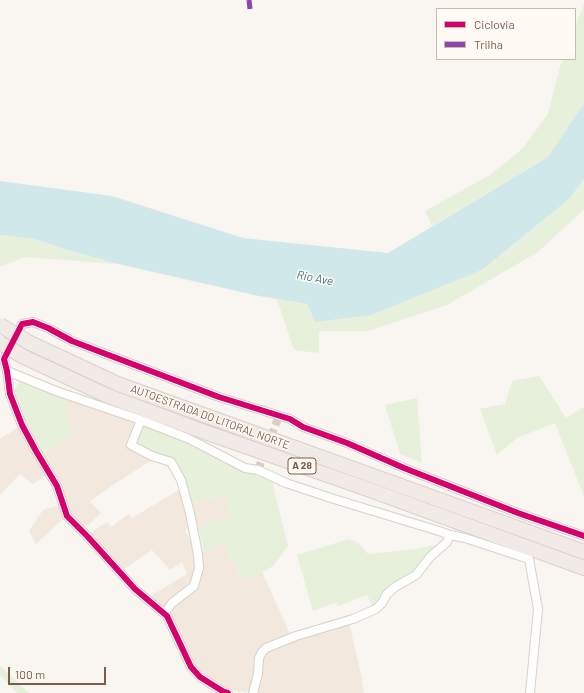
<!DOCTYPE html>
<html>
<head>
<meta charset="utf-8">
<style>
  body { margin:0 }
  #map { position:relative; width:584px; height:693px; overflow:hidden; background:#f9f5f0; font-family:Barlow,sans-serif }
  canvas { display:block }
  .legend { position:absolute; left:436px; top:8px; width:140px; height:52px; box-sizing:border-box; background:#fffaf3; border:1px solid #cabbb1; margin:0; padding:5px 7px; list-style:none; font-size:12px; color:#7a5c4d }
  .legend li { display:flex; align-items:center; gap:8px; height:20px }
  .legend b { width:20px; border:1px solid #cabbb1 }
  .scale { position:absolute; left:8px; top:667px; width:98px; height:18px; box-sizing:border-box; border:2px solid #7a5c4d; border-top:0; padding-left:5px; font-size:12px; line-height:14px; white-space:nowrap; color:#7a5c4d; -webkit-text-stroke:3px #fffaf3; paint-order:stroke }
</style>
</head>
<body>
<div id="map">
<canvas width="584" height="693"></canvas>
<ul class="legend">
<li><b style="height:5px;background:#d6006c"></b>Ciclovia</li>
<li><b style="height:5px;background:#8e44ad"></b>Trilha</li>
</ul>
<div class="scale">100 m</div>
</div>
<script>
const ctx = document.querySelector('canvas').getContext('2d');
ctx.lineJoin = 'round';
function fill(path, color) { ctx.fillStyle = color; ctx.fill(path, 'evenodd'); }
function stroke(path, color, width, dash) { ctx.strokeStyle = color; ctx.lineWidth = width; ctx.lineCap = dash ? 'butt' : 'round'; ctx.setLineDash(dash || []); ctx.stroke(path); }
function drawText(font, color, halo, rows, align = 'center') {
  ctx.font = font + ' Barlow,sans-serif'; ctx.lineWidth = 3; ctx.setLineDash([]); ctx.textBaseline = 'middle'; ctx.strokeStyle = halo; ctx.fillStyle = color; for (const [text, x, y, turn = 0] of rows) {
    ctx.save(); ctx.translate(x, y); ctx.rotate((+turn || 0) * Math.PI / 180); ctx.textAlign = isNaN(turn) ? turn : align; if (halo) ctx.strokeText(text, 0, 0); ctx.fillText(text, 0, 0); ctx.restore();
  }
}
fill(new Path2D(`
  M67,399L136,422L127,445L142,455L153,459L116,483L90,501L101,513L84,529L73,518L68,510L42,455L59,444L73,431L67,417Z
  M19,427L46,475L33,484L20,474L0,495V439Z
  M179,490L183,501L189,528L185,530L196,550L194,582L163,609L149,597L187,574L182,562L170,570L152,550L124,569L123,568L121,569L89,534L107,522L111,527L129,514L132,518Z
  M225,495L231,517L198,526L192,504Z
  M60,505L64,518L36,544L29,531L43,510Z
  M222,543L244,582L262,572L291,636L258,650L256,676L253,688L245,693L244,691L240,692L228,690L203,676L194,666L169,611L196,586L200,553Z
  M349,623L361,674L364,693H257L259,691L256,687L260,659L269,649Z`), '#f2e8de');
fill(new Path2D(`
  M584,4V103L548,157L432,226L425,211L490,175L523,148L548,114L560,67L563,59H575V27Z
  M584,179V208L581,212L538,252L447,305L368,331H319V353L294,350L277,299L307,304L315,322L372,315L482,270L569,199Z
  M0,235L35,239L64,249L118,264L25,257L0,267Z
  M539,376L566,418L584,407V496L555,423L517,438L497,455L480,409L505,404L512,381Z
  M20,381L67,399V417L73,431L59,444L42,455L20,415L13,393Z
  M417,398L422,463L400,454L385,405Z
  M145,423L272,478L276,498L288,546L273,566L244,582L222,543L204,551L198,526L231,517L225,495L192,504L188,488L179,468L172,460L137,445L135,439L141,425Z
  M349,539L359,543L368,554L417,549L444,543L419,568L376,605L373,607L367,595L338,606L337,602L313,611L297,555Z
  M0,666L29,693H17L0,675Z`), '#e7f0db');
fill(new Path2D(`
  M584,103V179L569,199L482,270L372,315L315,322L307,304L259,296L118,264L64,249L35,239L0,235V181L112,196L243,238L388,253L548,157Z`), '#d0e8ea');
stroke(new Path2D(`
  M258,470L279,416`), '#d9cfc7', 8, [8, 4]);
const street = new Path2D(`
  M7,371L56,391L141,420L187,438L201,445L245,468L258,470L286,483L334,499L439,531L450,535L465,538L529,559L538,609L530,693
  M141,420L131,445L152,456L171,462L181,480L190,513L198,554L199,568L194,586L172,603L164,614
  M228,693L224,692L200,677L191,667L167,616L135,589L88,537L67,516L57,486L36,451L22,425L10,394L7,371L4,359L22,324L33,322L48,328L72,341L98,351L219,397L290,419L303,427L347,443L404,468L518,513L584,536
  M253,693L258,674L259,658L262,652L266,648L296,636L353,619L376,609L382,603L387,594L395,587L416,575L430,557L447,542L450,535`);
const highway = new Path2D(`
  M30,343L118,384L584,552
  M24,357L108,396L202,431L370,490L584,568`);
stroke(street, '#d7d1cb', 10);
stroke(highway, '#dad1cc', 16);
stroke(street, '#fefefd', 8);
stroke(highway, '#f2eae7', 14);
const highwayBridge = new Path2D(`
  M0,325L30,343
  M0,343L24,357`);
stroke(highwayBridge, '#dad1cc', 16, []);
stroke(highwayBridge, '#f2eae7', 14);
stroke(new Path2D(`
  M249,0L250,9`), '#8e44ad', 5, [10, 5]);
stroke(new Path2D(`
  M228,693L224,692L200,677L191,667L167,616L135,589L88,537L67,516L57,486L36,451L22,425L10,394L7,371L4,359L22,324L33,322L48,328L72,341L98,351L219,397L290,419L303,427L347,443L404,468L518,513L584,536`), '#d6006c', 6);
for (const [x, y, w] of [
  [302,466,28]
]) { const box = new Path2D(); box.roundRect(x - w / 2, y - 8, w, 16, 3); ctx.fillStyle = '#fffaf3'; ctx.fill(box); stroke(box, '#7a5c4d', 1); }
drawText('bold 10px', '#7a5c4d', null, [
  ["A 28",302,466]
]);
drawText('11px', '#7a5c4d', '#fffaf3', [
  ["AUTOESTRADA DO LITORAL NORTE",210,417,20]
]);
drawText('italic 12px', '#437c86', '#fffaf3', [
  ["Rio Ave",315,278,11]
]);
</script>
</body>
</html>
